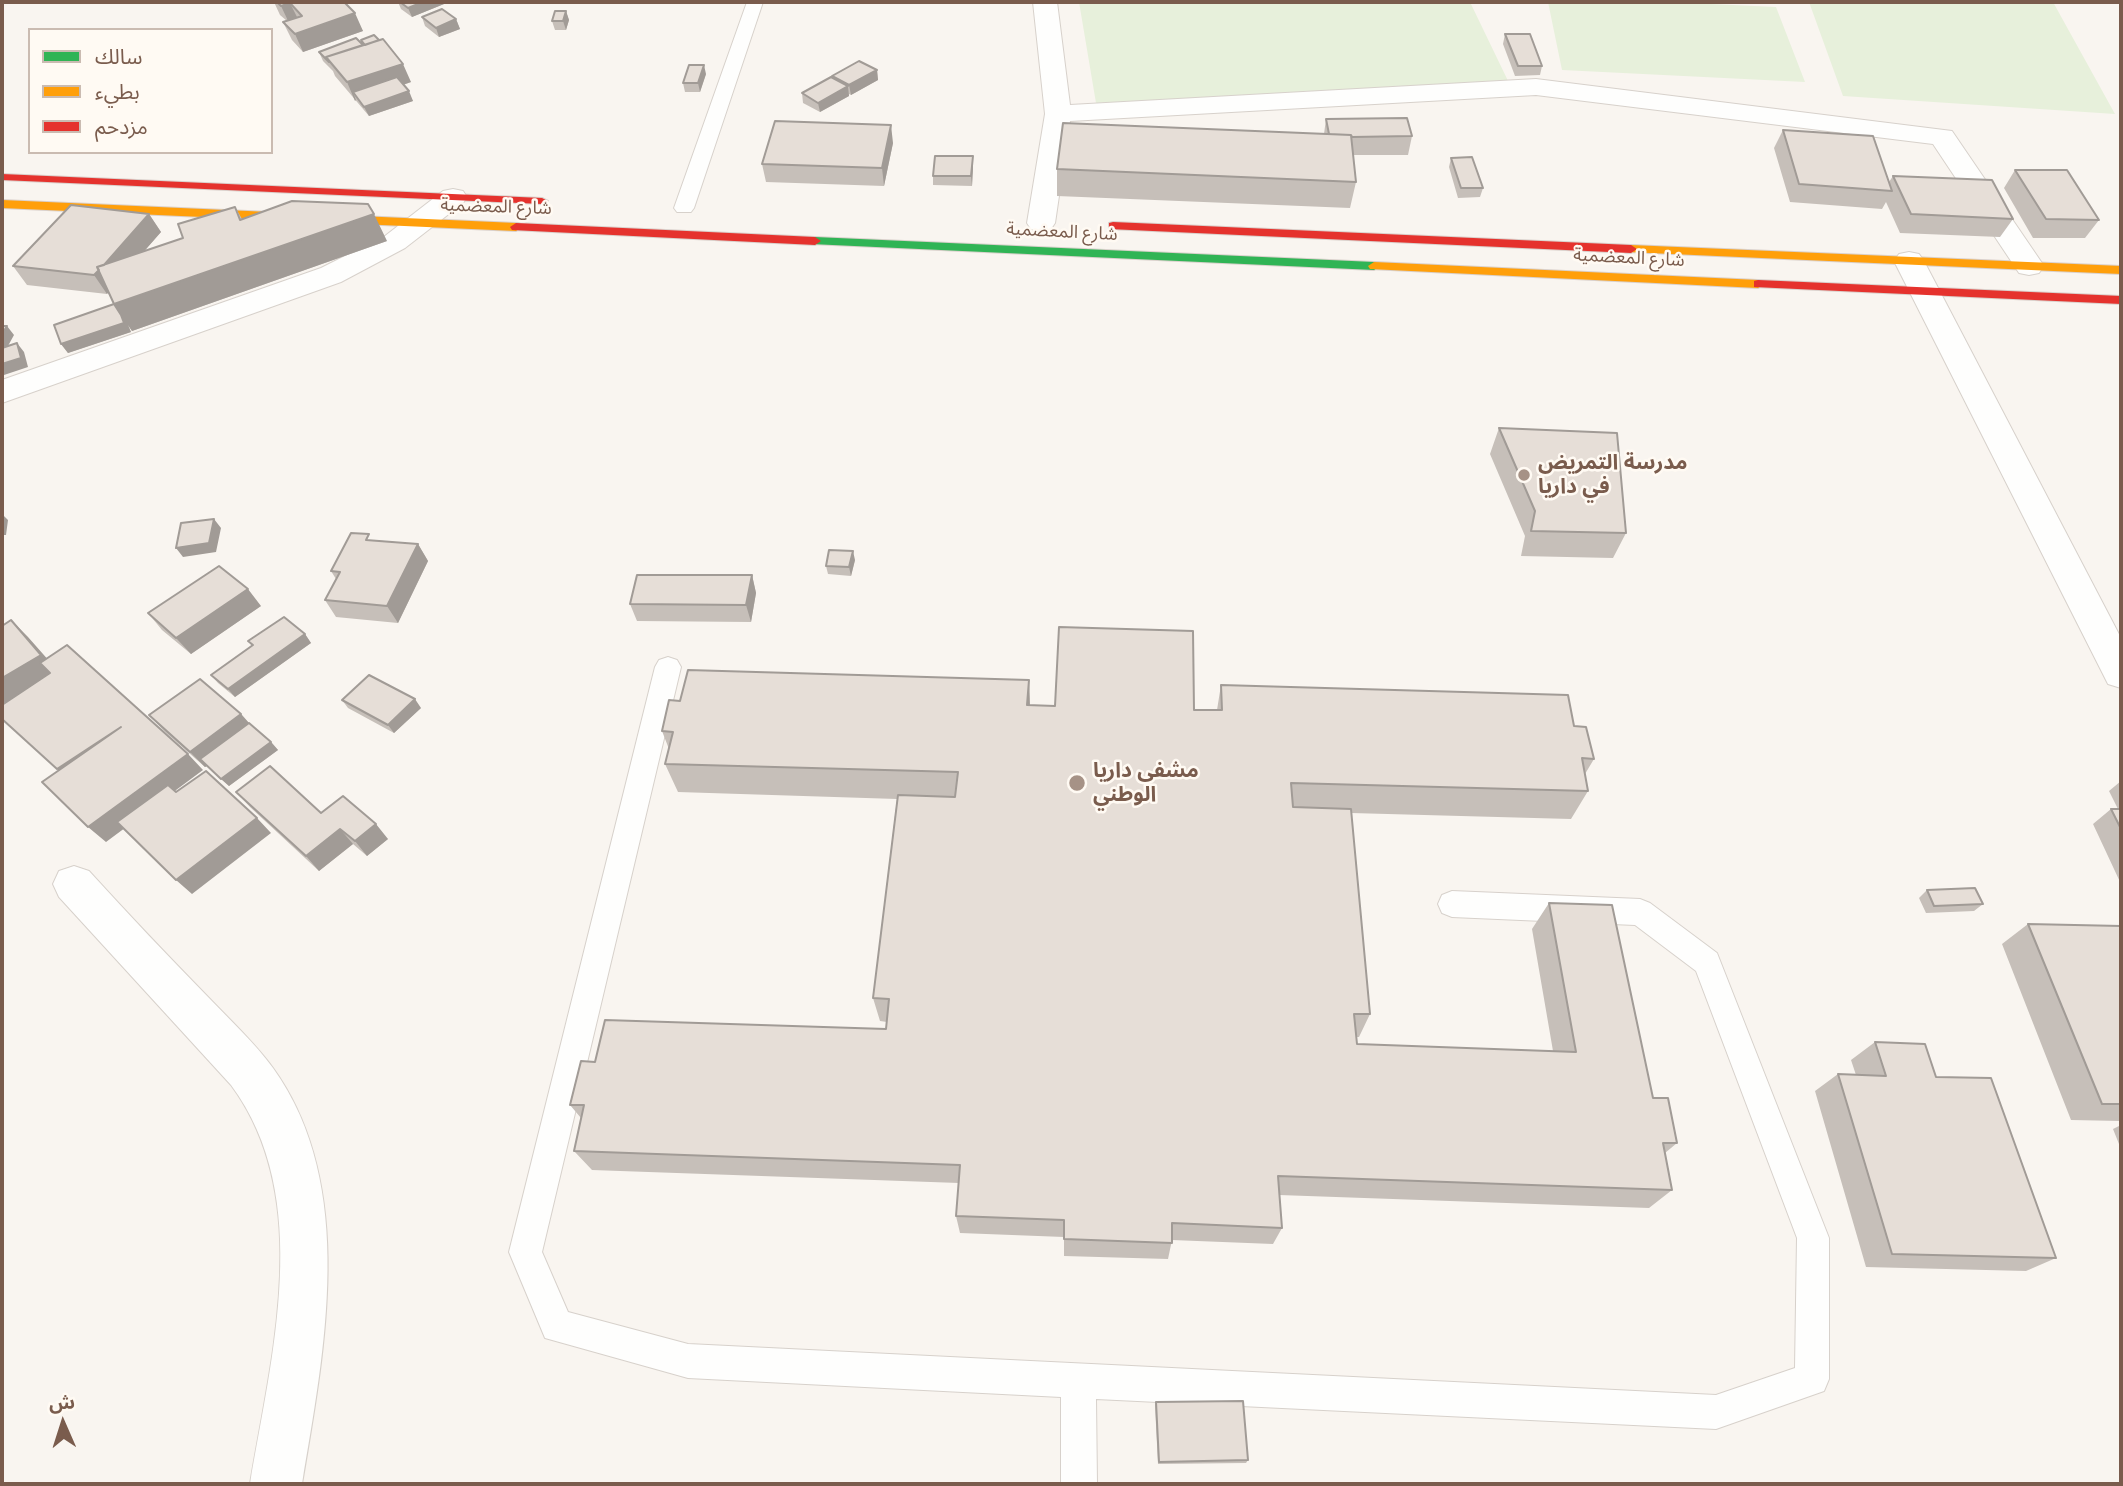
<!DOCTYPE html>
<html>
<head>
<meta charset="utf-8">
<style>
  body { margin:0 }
  #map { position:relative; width:2123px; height:1486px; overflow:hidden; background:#f9f5f0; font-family:"Open Sans","Noto Sans Arabic",sans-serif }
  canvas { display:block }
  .frame { position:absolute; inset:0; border:4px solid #7a5c4d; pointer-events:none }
  .legend { position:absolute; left:28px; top:28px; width:245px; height:126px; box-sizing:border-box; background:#fffaf3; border:2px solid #cabbb1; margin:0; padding:9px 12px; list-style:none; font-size:21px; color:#7a5c4d }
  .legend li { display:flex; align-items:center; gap:14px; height:35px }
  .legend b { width:35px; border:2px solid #cabbb1 }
  .north { position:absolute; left:28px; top:1388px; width:70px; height:70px; -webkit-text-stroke:5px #fffaf3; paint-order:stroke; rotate:357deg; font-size:19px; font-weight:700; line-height:28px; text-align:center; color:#7a5c4d }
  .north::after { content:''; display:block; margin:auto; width:24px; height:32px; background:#7a5c4d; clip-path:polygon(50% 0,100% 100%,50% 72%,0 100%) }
</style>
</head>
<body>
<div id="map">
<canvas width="2123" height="1486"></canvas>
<div class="frame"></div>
<ul class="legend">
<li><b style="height:9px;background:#30b455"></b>سالك</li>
<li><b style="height:9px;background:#ff9f0a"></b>بطيء</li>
<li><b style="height:9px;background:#e5322d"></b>مزدحم</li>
</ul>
<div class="north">ش</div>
</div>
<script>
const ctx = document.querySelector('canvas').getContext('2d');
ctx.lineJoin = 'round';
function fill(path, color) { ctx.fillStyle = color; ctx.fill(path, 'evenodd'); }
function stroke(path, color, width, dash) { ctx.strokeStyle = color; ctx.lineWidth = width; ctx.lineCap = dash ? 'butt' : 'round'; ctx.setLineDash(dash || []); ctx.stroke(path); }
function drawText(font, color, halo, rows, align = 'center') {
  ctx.font = font + ' "Open Sans","Noto Sans Arabic",sans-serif'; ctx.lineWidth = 5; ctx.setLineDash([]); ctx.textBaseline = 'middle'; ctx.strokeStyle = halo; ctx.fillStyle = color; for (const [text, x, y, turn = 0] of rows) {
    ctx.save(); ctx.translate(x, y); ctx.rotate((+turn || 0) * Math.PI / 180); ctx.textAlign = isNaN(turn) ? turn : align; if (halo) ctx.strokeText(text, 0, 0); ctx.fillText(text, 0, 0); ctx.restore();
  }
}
fill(new Path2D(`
  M1079,2H1470L1510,85L1096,103Z
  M1548,2H1668L1776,7L1805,82L1562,70Z
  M1809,2H2053L2115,114L1843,96Z`), '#e7f0db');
const lane = new Path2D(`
  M747,2H763L694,208L691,212H677L674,208Z
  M668,657L677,660L681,667L542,1252L568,1312L688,1344L1716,1395L1795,1368L1797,1238L1696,971L1635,925L1452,917L1442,913L1438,904L1442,895L1452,891L1640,899L1650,903L1717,953L1829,1238V1379L1824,1391L1716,1429L1096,1399L1097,1484H1061V1397L688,1378L545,1338L509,1252L655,667L659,660Z`);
const street = new Path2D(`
  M1033,2H1057L1070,105L1536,79L1952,131L2044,266L2039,273L2029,275L2019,273L1933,144L1536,95L1070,121L1055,223L1051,229L1041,232L1031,229L1027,223L1045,114Z
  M453,189L463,191L467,197L463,203L405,248L341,282L2,403V380L321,268L385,236L443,191Z
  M1909,252L1919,254L1924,261L2121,638V688L2108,684L1894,261L1899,254Z
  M74,866L89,871C128,914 168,956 209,998C231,1021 254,1042 273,1068C358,1186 324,1352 302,1484H250C271,1358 315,1198 231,1085L59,897L53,884L59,871Z`);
const fast = new Path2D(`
  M815,237L1374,262L1380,266L1374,270L811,244V238Z`);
const slow = new Path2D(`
  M2,200L516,223L522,227L516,231L2,208Z
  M1631,245L2121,266V274L1627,252L1625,249Z
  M1374,262L1758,280L1764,284L1758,288L1370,269L1368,266Z`);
const jam = new Path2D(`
  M2,174L542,198L548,201L542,204L2,180Z
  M1113,222L1631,245L1637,249L1631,253L1109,229V223Z
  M516,223L815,237L821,241L815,245L512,230L510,227Z
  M1758,280L2121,296V304L1754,287V281Z`);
stroke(lane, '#d7d1cb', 2);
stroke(street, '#d7d1cb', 2);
stroke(fast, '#dad1cc', 2);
stroke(slow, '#dad1cc', 2);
stroke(jam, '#dad1cc', 2);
fill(lane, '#fefefd');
fill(street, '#fefefd');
fill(fast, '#30b455');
fill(slow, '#ff9f0a');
fill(jam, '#e5322d');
fill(new Path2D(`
  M274,2H344L363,31L303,52L292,40L283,22L287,21L280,15Z
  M398,2H449L412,17L401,9Z
  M566,11L569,20L566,30H555L552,21Z
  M422,17L456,19L460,29L439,37L425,26Z
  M1505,34L1542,66L1540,75L1515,76L1503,44Z
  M361,40L411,82L403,85L413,101L369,116L335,76L333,71L323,61L319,52L362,44Z
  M877,70L878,80L851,95L849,94V96L820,112L803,103L802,93L833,78L832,76Z
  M706,74L700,92H685L683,83Z
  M1326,119L1412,136L1408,155H1353L1356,182L1350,208L1057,196V169L1324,134Z
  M1783,130L1889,182L1893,176L2013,219L2000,237L1900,233L1886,202L1882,209L1790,202L1774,148Z
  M893,143L884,186L766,182L762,164Z
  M1451,158L1483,188L1480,197L1458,198L1449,167Z
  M973,166L972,186L933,185V176Z
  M2015,170L2099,220L2085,238H2033L2004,188Z
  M235,207L242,219L387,241L132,331L128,325L131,332L68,353L61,344L114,304L108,292L107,294L27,285L13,266L149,214L161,232L144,251L183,238Z
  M1499,428L1626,533L1613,558L1521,556L1525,536L1490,454Z
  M373,540L418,544L428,561L398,623L336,617L325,600L336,579L331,571Z
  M855,560L851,576L828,574L826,566Z
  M752,575L756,593L751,622L637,621L630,604Z
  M261,606L191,654L162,630L148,613Z
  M305,634L311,643L235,697L218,683L211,675L252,646L248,641Z
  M1029,680L1030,705L1217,710L1221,685L1574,726L1594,759L1585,774L1588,791L1571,819L1351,813L1370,1014L1359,1037H1356L1357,1044L1553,1051L1532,929L1549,903L1677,1143L1665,1153L1672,1190L1649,1208L1279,1195L1282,1228L1273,1244L1172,1240L1168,1259L1064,1256V1237L960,1233L956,1216L959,1183L592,1170L574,1151L581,1118L570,1105L595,1062L886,1029L887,1022L880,1021L873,998L897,799L678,792L665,764L669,749L662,731L680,701Z
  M342,700L421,708L394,733L348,708Z
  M241,714L250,724L271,742L278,750L229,786L207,766L205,767L164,731L149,715Z
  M2121,781V884L2093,824L2111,809H2118L2109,791Z
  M236,792L321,813L388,839L367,856L353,844L319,871L250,807Z
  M1927,890L1983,904L1974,911L1926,913L1919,898Z
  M2028,924L2121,926V1121L2071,1120L2002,944Z
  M1875,1042L1936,1077L2056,1258L2026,1271L1866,1267L1815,1091L1838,1074L1856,1075L1851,1060Z
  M2121,1125V1149L2113,1129Z
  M1156,1402L1248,1460L1246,1463L1158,1464L1155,1405Z`), '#c6bfb9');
fill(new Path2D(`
  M423,2H449L412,17L408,8Z
  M290,3L299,21L290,25L281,6Z
  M566,11L569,20L566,30L563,21Z
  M355,13L363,31L303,52L295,34Z
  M456,19L460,29L439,37L436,28Z
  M403,64L411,82L359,100L353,92L356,100L355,101L347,82Z
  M704,65L706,74L700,92L698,83Z
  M877,70L878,80L851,95L849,85Z
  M848,86L849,96L820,112L818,103Z
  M409,91L413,101L369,116L364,107Z
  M891,125L893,143L884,186L882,168Z
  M973,156V166L972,186L971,176Z
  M149,214L161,232L107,294L94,275Z
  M374,214L387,241L132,331L128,325L131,332L68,353L61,344L114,304Z
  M7,326L14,335L3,355L2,354V334Z
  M17,343L24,352L28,367L4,375L2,372V364Z
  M2,514L8,520L6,535H2Z
  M214,519L221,528L216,552L183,557L176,548Z
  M418,544L428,561L398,623L387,606Z
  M853,551L855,560L851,576L849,567Z
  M752,575L756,593L751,622L746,605Z
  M248,589L261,606L191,654L176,638Z
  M11,620L28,637L58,671L2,705V678Z
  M305,634L311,643L235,697L228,689Z
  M1029,680L1030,710L1027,705Z
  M415,699L421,708L394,733L388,725Z
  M241,714L255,730L200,759L207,766L205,767L190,752Z
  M121,727L75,784L57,769Z
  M271,742L278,750L229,786L221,779Z
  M188,754L203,770L106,842L88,827Z
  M257,818L271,833L192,894L176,880Z
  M376,824L388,839L367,856L355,841Z
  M340,829L353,844L319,871L306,856Z`), '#a19b96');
const building = new Path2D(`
  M277,2H344L355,13L295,34L283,22L302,16L290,3L281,6Z
  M400,2H423L408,8Z
  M442,9L456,19L436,28L422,17Z
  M555,11H566L563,21H552Z
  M1505,34H1530L1542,66H1518Z
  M374,35L379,40L365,45L361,40Z
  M356,38L363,45L326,57L329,62L319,52Z
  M383,39L403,64L347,82L326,57Z
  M859,61L877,70L849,85L832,76Z
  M689,65H704L698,83H683Z
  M397,77L409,91L364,107L353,92Z
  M831,77L848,86L818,103L802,93Z
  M1407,118L1412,136L1352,137L1351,135L1329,134L1326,119Z
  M775,121L891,125L882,168L762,164Z
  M1063,123L1351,135L1356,182L1057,169Z
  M1783,130L1873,136L1892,191L1799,184Z
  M935,156H973L971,176H933Z
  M1472,157L1483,188H1461L1451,158Z
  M2015,170H2067L2099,220L2046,219Z
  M1893,176L1992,180L2013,219L1911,214Z
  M292,201L368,204L374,214L114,304L97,267L183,238L178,224L235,207L240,220Z
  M71,205L149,214L104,265L97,267L99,270L94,275L13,266Z
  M114,304L121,315L124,323L61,344L54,325Z
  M2,326H7L2,334Z
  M17,343L21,358L2,364V348Z
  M1499,428L1617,433L1626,533L1531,531L1535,511Z
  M214,519L209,543L176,548L181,523Z
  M351,533L369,534L366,540L418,544L387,606L325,600L340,572L331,571Z
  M829,550L853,551L849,567L826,566Z
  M219,566L248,589L176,638L148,613Z
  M637,575H752L746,605L630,604Z
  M284,617L305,634L228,689L211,675L253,645L248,641Z
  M11,620L41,655L2,678V626Z
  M1059,627L1193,631L1194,710H1222L1221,685L1568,695L1574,726L1586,727L1594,759L1582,758L1588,791L1291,783L1293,807L1351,809L1370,1014H1354L1357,1044L1576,1052L1549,903L1612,905L1653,1098H1668L1677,1143H1663L1672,1190L1278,1176L1282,1228L1172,1223V1243L1064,1239V1220L956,1216L960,1165L574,1151L584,1105H570L581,1061L595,1062L605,1020L886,1029L889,999L873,998L898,795L955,797L958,772L665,764L673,732L662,731L669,700L680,701L688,670L1029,680L1027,705L1055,706Z
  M67,645L188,754L88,827L42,782L121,727L57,769L2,719V705L50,673L40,663Z
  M369,675L415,699L388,725L342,700Z
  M200,679L241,714L190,752L149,715Z
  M249,723L271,742L221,779L200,759Z
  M270,766L321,813L343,796L376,824L355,841L340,829L306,856L236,792Z
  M206,771L257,818L176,880L117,822L168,785L176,792Z
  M2111,809H2121V829Z
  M1975,888L1983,904L1934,906L1927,890Z
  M2028,924L2121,926V1104H2102Z
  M1875,1042L1925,1044L1936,1077L1991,1078L2056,1258L1892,1254L1838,1074L1886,1076Z
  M1243,1401L1248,1460L1159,1462L1156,1402Z`);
fill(building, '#e6ded7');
stroke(building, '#a19b96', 2);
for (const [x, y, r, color] of [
  [1524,475,7,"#a69286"],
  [1077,783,9,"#a69286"]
]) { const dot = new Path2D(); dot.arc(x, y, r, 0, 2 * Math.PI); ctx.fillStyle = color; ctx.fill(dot); stroke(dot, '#fffaf3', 2.5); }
drawText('18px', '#7a5c4d', '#fffaf3', [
  ["شارع المعضمية",496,207,2],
  ["شارع المعضمية",1062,232,3],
  ["شارع المعضمية",1629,258,3]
]);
drawText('bold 21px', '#7a5c4d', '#fffaf3', [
  ["مدرسة التمريض",1538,463],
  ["في داريا",1538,487],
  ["مشفى داريا",1093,771],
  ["الوطني",1093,795]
], 'left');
</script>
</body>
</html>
